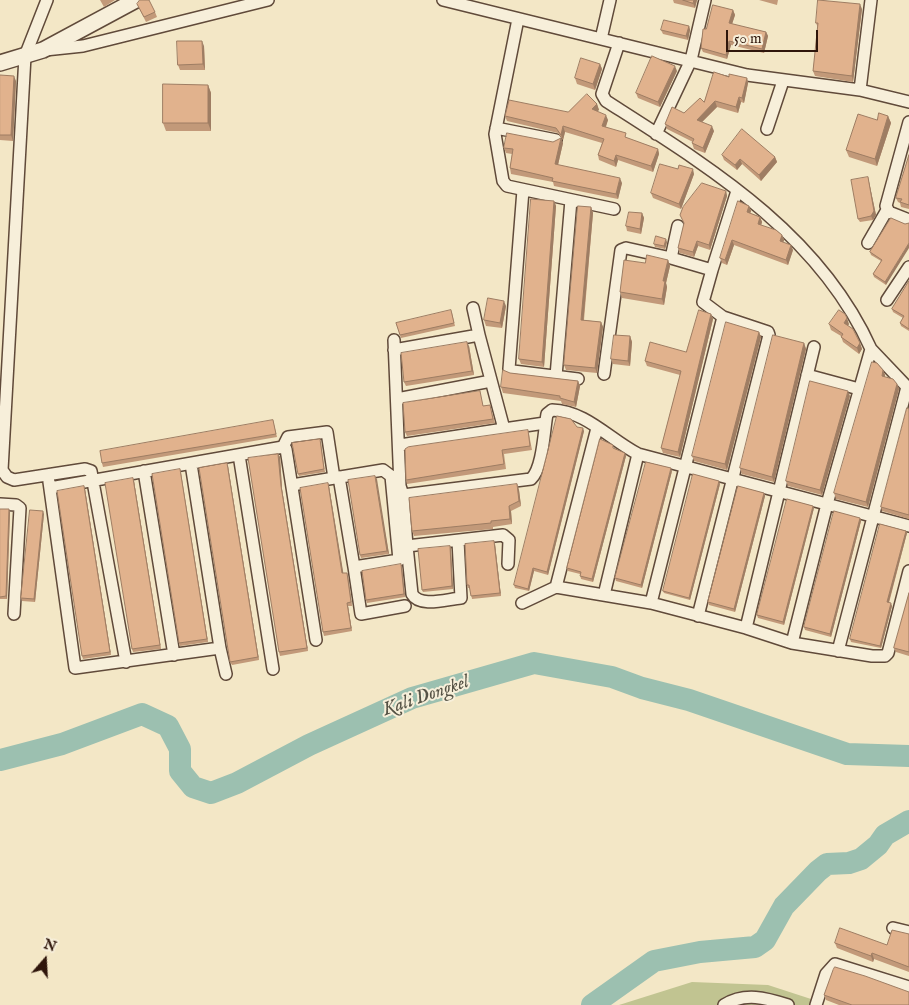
<!DOCTYPE html>
<html>
<head>
<meta charset="utf-8">
<style>
  body { margin:0 }
  #map { position:relative; width:909px; height:1005px; overflow:hidden; background:#f3e7c6; font-family:"IM FELL English",serif }
  canvas { display:block }
  .north { position:absolute; left:20px; top:935px; width:50px; height:50px; -webkit-text-stroke:4px #f7efda; paint-order:stroke; rotate:19deg; font-size:14px; font-weight:700; line-height:20px; text-align:center; color:#2f160b }
  .north::after { content:''; display:block; margin:auto; width:18px; height:22px; background:#2f160b; clip-path:polygon(50% 0,100% 100%,50% 72%,0 100%) }
  .scale { position:absolute; left:726px; top:30px; width:92px; height:22px; box-sizing:border-box; border:2px solid #2f160b; border-top:0; padding-left:6px; font-size:15px; line-height:18px; white-space:nowrap; color:#2f160b; -webkit-text-stroke:4px #f7efda; paint-order:stroke }
</style>
</head>
<body>
<div id="map">
<canvas width="909" height="1005"></canvas>
<div class="north">N</div>
<div class="scale">50 m</div>
</div>
<script>
const ctx = document.querySelector('canvas').getContext('2d');
ctx.lineJoin = 'round';
function fill(path, color) { ctx.fillStyle = color; ctx.fill(path, 'evenodd'); }
function stroke(path, color, width, dash) { ctx.strokeStyle = color; ctx.lineWidth = width; ctx.lineCap = dash ? 'butt' : 'round'; ctx.setLineDash(dash || []); ctx.stroke(path); }
function drawText(font, color, halo, rows, align = 'center') {
  ctx.font = font + ' "IM FELL English",serif'; ctx.lineWidth = 4; ctx.setLineDash([]); ctx.textBaseline = 'middle'; ctx.strokeStyle = halo; ctx.fillStyle = color; for (const [text, x, y, turn = 0] of rows) {
    ctx.save(); ctx.translate(x, y); ctx.rotate((+turn || 0) * Math.PI / 180); ctx.textAlign = isNaN(turn) ? turn : align; if (halo) ctx.strokeText(text, 0, 0); ctx.fillText(text, 0, 0); ctx.restore();
  }
}
fill(new Path2D(`
  M692,982L768,985L811,999L809,1005H619Z`), '#c1c491');
stroke(new Path2D(`
  M0,760L62,744L142,714L168,726L180,749V771L193,787L211,793L237,783L309,745L412,698L534,663L612,677L642,688L689,700L847,754L909,756
  M592,1005L654,961L700,952L755,947L765,940L784,906L818,871L827,864L849,863L861,859L878,845L885,835L909,821`), '#9cc0b0', 22);
const minor = new Path2D(`
  M47,0L25,56L2,470L7,477L14,480L85,469L91,471L126,662
  M443,0L747,75L860,90L909,102
  M518,19L495,134L503,181L507,186L614,209
  M601,39L610,0
  M619,43L602,94L606,101C709,167 819,233 871,349
  M45,50L83,46L268,0
  M860,90L871,0
  M909,122L886,206L889,212L909,220
  M496,128L556,140
  M767,129L783,81
  M656,134L691,60L705,0
  M523,190L509,369L513,371L578,379
  M678,226L671,258L712,270L737,191
  M868,243L887,210
  M887,300L909,267
  M473,308L479,335
  M394,340L400,486L403,495L531,479C543,468 544,430 547,414L552,410C586,411 609,439 638,454L909,526
  M394,350L479,335L504,429L545,423
  M604,374L621,250L626,248L671,258
  M807,375L859,389
  M556,376L571,200
  M397,399L491,381
  M400,445L504,429
  M283,447L288,437L327,432L334,478
  M239,455L273,669
  M191,464L220,648
  M144,471L174,655
  M49,482L75,668L220,648L226,674
  M292,485L383,470L391,476L399,560L354,567L339,477
  M50,488L283,447L286,449L316,640
  M403,495L407,546L503,535L509,540L508,564
  M0,504L16,505L20,508L14,614
  M407,546L412,594C420,608 447,599 461,598L458,541
  M354,567L361,614L405,606
  M556,587L651,603L746,628L792,643L872,656H885L888,653L909,571
  M604,595L638,454
  M522,603L556,587L597,428
  M651,603L723,317
  M698,616L769,335L768,332L723,317L703,302L712,270
  M746,628L814,347
  M792,643L827,504L871,349L909,389
  M838,651L907,387
  M893,928L909,932
  M724,1005C745,992 766,998 788,1005
  M816,1005L826,974L835,964L909,987`);
const tertiary = new Path2D(`
  M0,63L43,50L136,0`);
stroke(minor, '#604a3a', 14);
stroke(tertiary, '#604a3a', 18);
stroke(minor, '#f7efda', 11);
stroke(tertiary, '#f7efda', 15);
fill(new Path2D(`
  M100,0H115L104,7Z
  M673,0H697L695,8L674,3Z
  M759,0H778L777,5Z
  M137,4L155,12L157,17L146,22Z
  M862,9L853,82L815,76L813,71L818,28L816,23Z
  M733,10L735,15L732,24L766,32L768,36L764,53L731,45L727,59L703,52L701,48L706,29Z
  M689,26L690,30L688,40L663,34L661,30Z
  M204,46L205,70H180L178,65Z
  M600,64L602,69L595,90L577,84L575,78Z
  M677,71L660,107L638,98L636,93Z
  M0,75L16,81L13,141L0,140Z
  M729,77L747,78L748,83L744,103L741,102L738,113L717,107L702,122L714,131L705,153L694,149L692,143L693,142L667,129L665,124L704,102Z
  M208,85L211,93V131H166L163,123Z
  M597,104L599,110L597,111L608,120L606,127L627,138L658,149L659,154L653,172L618,160L616,167L599,160L598,155L602,143L565,132L563,140L558,133L507,121L505,116L568,112Z
  M888,116L891,123L877,166L849,157L846,150Z
  M553,142L563,143L558,165L622,183L618,199L554,186L553,182L511,174L510,168L512,154L506,153L504,148Z
  M722,155L775,157L777,162L761,181L742,164L737,170L724,160Z
  M909,155V209L901,207L900,203L898,202L896,198Z
  M678,169L694,174L681,209L653,198L651,193Z
  M868,177L876,215L873,220L860,222L858,219Z
  M726,191L727,196L710,250L698,246L694,257L680,253L678,248Z
  M554,201L556,206L544,367L521,364L519,359Z
  M749,206L751,211L750,213L760,217L762,222L761,225L782,235L784,240L783,242L793,250L788,265L734,245L727,265L722,263L720,258Z
  M591,207L593,213L584,320L601,322L603,327L597,373L566,370L564,365Z
  M642,213L644,218L641,234L627,231L626,226Z
  M891,218L886,285L874,277L873,274L881,261L871,255L870,252Z
  M667,242L665,249L655,247L654,244Z
  M668,260L670,266L666,283L667,287L664,305L622,298L620,292L645,263Z
  M909,281V331L901,326L900,323L903,318L893,312L892,309Z
  M506,306L502,328L486,326L484,320Z
  M452,313L455,326L401,338L396,323Z
  M711,314L713,319L680,457L663,453L661,448L680,375L647,366L645,361L686,352Z
  M829,324H849L848,326L860,343L862,349L859,354L843,342L841,336L831,330Z
  M759,332L761,337L727,470L694,461L692,456Z
  M630,336L632,342L630,366L613,364L611,359Z
  M804,343L806,349L774,482L742,474L740,468Z
  M469,346L474,375L406,386L404,382Z
  M883,370L885,375V377L897,384L899,389L868,507L836,499L834,493Z
  M510,373L578,381L580,386L576,407L562,404L561,401L503,393L501,387Z
  M480,391L483,406L490,405L495,423L407,436L405,432Z
  M850,396L822,495L788,486L786,481Z
  M909,409V519L882,511L881,507Z
  M273,420L277,437L103,467L102,463Z
  M577,427L584,431L548,575L534,571L529,591L515,588L514,585Z
  M529,434L532,450L504,454L506,469L407,484L406,480Z
  M321,442L325,472L299,476L298,474Z
  M615,448L626,456L593,582L581,579L580,574L568,571L567,568Z
  M278,454L280,457L282,489L308,651L280,656L279,652Z
  M228,466L259,660L232,665L230,662Z
  M180,469L208,642L180,646L179,643Z
  M672,471L642,588L616,581L615,578Z
  M375,476L389,554L361,558L360,555Z
  M134,481L161,649L133,652L132,649Z
  M328,483L329,486L343,573L348,576L352,606H348L352,631L324,636L323,632Z
  M517,484L519,490L521,506L511,511L512,524L493,527V529L414,536L412,531Z
  M720,484L690,600L664,593L663,591Z
  M85,489L111,655L83,659L82,656Z
  M764,493L765,496L735,612L709,605L708,602Z
  M814,508L784,625L758,618L757,615Z
  M0,509L10,512L7,599H0Z
  M44,514L35,602L22,601L21,598Z
  M860,518L861,521L831,637L805,630L804,627Z
  M906,531L907,533L889,603L892,606L881,648L851,642L850,639Z
  M495,544L501,596L472,599L470,588H468L467,585Z
  M450,546L451,549L453,589L423,592L422,590Z
  M402,567L405,597L367,603L366,600Z
  M909,593V656L896,652L894,648Z
  M909,934V972L874,959L873,962L837,948L835,943L887,945Z
  M824,995L909,1005H839L826,1000Z`), '#c29979');
fill(new Path2D(`
  M694,0H697L695,8L693,3Z
  M860,4L862,9L853,82L852,76Z
  M733,10L735,15L731,27L729,23Z
  M689,26L690,30L688,40L686,36Z
  M766,32L768,36L764,53L762,49Z
  M202,41L204,46L205,70L203,64Z
  M729,41L731,45L727,59L726,55Z
  M600,64L602,69L595,90L593,84Z
  M675,66L677,71L660,107L658,102Z
  M14,76L16,81L13,141L11,135Z
  M747,78L748,83L744,103L742,98Z
  M208,85L211,93V131L208,123Z
  M739,97L741,102L738,113L736,107Z
  M715,101L717,107L699,125L697,120Z
  M597,104L599,110L594,114L592,109Z
  M606,115L608,120L604,131L602,126Z
  M888,116L891,123L877,166L875,159Z
  M563,126L565,132L563,140L561,135Z
  M712,126L714,131L705,153L703,148Z
  M561,138L563,143L557,169L555,164Z
  M658,149L659,154L653,172L651,166Z
  M616,155L618,160L616,167L614,161Z
  M775,157L777,162L761,181L759,175Z
  M740,159L742,164L737,170L735,165Z
  M693,169L694,174L681,209L679,204Z
  M868,177L876,215L873,220L871,216Z
  M620,178L622,183L618,199L616,194Z
  M726,191L727,196L710,250L709,245Z
  M554,201L556,206L544,367L542,362Z
  M749,206L751,211L749,217L747,212Z
  M591,207L593,213L583,325L581,320Z
  M642,213L644,218L641,234L640,229Z
  M760,217L762,222L760,229L758,224Z
  M782,235L784,240L782,247L780,241Z
  M666,239L667,242L665,249L664,246Z
  M732,240L734,245L727,265L725,260Z
  M697,241L698,246L694,257L693,252Z
  M909,243V248L886,285L885,282Z
  M791,245L793,250L788,265L786,260Z
  M668,260L670,266L666,283L667,287L664,305L662,299L663,281Z
  M504,301L506,306L502,328L500,323Z
  M711,314L713,319L680,457L678,452Z
  M847,318L849,324L846,328L844,323Z
  M601,322L603,327L597,373L595,368Z
  M759,332L761,337L727,470L725,464Z
  M630,336L632,342L630,366L628,361Z
  M467,342L469,346L474,375L472,371Z
  M804,343L806,349L774,482L772,477Z
  M860,343L862,349L859,354L857,348Z
  M883,370L885,375L884,382L882,376Z
  M578,381L580,386L576,407L574,402Z
  M897,384L899,389L868,507L866,502Z
  M848,391L850,396L822,495L820,490Z
  M583,428L584,431L548,575L547,572Z
  M625,453L626,456L593,582L592,579Z
  M278,454L280,457L282,489L308,651L307,648L281,486Z
  M227,463L228,466L259,660L258,657Z
  M671,468L672,471L642,588L641,585Z
  M180,469L181,473L208,642L207,639Z
  M375,476L377,479L389,554L387,551Z
  M133,478L134,481L161,649L160,645Z
  M719,481L720,484L690,600L689,598Z
  M328,483L329,486L344,577L342,573Z
  M517,484L519,490L521,506L519,501Z
  M84,486L85,489L111,655L110,652Z
  M764,493L765,496L735,612L734,609Z
  M509,506L511,511L512,524L510,519Z
  M813,506L814,508L784,625L783,622Z
  M9,509L10,512L7,599L6,596Z
  M43,511L44,514L35,602L34,599Z
  M860,518L861,521L831,637L830,634Z
  M906,531L907,533L888,605L887,602Z
  M494,541L495,544L501,596L500,593Z
  M450,546L451,549L453,589L452,586Z
  M401,564L402,567L405,597L404,594Z
  M533,568L534,571L529,591L528,589Z
  M347,573L348,576L352,606L351,602Z
  M347,603L348,606L352,631L351,628Z
  M891,603L892,606L881,648L880,646Z
  M872,953L874,959L873,962L871,956Z`), '#9e7d63');
const building = new Path2D(`
  M140,0H149L155,12L144,17L137,4Z
  M683,0H694L693,3Z
  M818,0L860,4L852,76L813,71L818,23H816Z
  M713,5L733,10L729,23L766,32L762,49L729,41L726,55L701,48L703,29H706Z
  M664,20L689,26L686,36L661,30Z
  M177,41H202L203,64L178,65Z
  M652,56L675,66L658,102L636,93Z
  M581,58L600,64L593,84L575,78Z
  M714,72L729,77V74L747,78L742,98L739,97L736,107L715,101L697,120L712,126L703,148L692,143L694,139L665,124L672,107L684,113L700,98L704,102Z
  M0,75L14,76L11,135H0Z
  M163,84L208,85V123H163Z
  M587,94L597,104L592,109L606,115L602,126L626,133L625,137L658,149L651,166L616,155L614,161L598,155L604,139L563,126L561,135L556,128L505,116L509,100L568,112Z
  M879,113L888,116L875,159L846,150L858,114L877,120Z
  M742,129L775,157L759,175L740,159L735,165L722,155Z
  M507,133L553,142L561,138L555,164L620,178L616,194L552,181L553,178L510,168L513,149L504,148Z
  M909,155V205L900,202L902,199L896,198Z
  M660,164L678,169L679,165L693,169L679,204L651,193Z
  M868,177L874,211L871,216L858,219L851,180Z
  M702,183L726,191L709,245L697,241L693,252L678,248L684,223L680,215L683,207Z
  M531,199L554,201L542,362L519,359Z
  M738,201L749,206L747,212L760,217L758,224L776,230L782,235L780,241L791,245L786,260L732,240L725,260L720,258Z
  M578,206L591,207L581,320L601,322L595,368L564,365Z
  M629,212L642,213L640,229L626,226Z
  M891,218L905,224L909,223V243L885,282L873,274L882,260L870,252Z
  M656,236L666,239L664,246L654,244Z
  M647,255L668,260L663,281H665L662,299L620,292L624,260L645,263Z
  M909,281V329L900,323L904,316L892,309Z
  M488,298L504,301L500,323L484,320Z
  M451,310L454,323L400,335L396,323Z
  M699,310L711,314L678,452L661,448L681,371L645,361L650,342L686,352Z
  M839,310L845,314L847,318L844,323L853,329L860,343L857,348L841,337L843,334L829,324Z
  M726,322L759,332L725,464L692,456Z
  M614,335L630,336L628,361L611,359Z
  M773,335L804,343L772,477L740,468Z
  M467,342L472,371L404,382L401,353Z
  M872,362L877,363L883,370L882,376L893,379L897,384L866,502L834,493Z
  M503,370L510,373L578,381L574,402L560,398V396L501,387Z
  M810,381L848,391L820,490L786,481Z
  M480,391L483,406L490,405L493,419L405,432L403,403Z
  M907,408L909,409V515L881,507Z
  M557,416L571,419L577,427L583,428L547,572L533,568L528,589L514,585Z
  M273,420L276,434L102,463L100,451Z
  M528,430L530,446L502,450L504,464L406,480L405,449L408,447Z
  M320,439L324,469L298,474L292,443Z
  M600,439L613,445V448L625,453L592,579L580,576L581,572L567,568Z
  M278,454L281,486L307,648L279,652L248,458Z
  M646,462L671,468L641,585L615,578Z
  M227,463L258,657L230,662L199,468Z
  M180,469L207,639L179,643L152,474Z
  M693,474L719,481L689,598L663,591Z
  M375,476L387,551L360,555L348,480Z
  M133,478L160,645L132,649L105,483Z
  M328,483L342,573H347L351,602L347,603L351,628L323,632L300,488Z
  M517,484L519,501L509,506L510,519L491,521V523L412,531L409,498Z
  M84,486L110,652L82,656L57,491Z
  M738,486L764,493L734,609L708,602Z
  M787,499L813,506L783,622L757,615Z
  M0,509H9L6,596L0,597Z
  M30,510L43,511L34,599L21,598Z
  M834,511L860,518L830,634L804,627Z
  M880,524L906,531L887,602L891,603L880,646L850,639Z
  M494,541L500,593L471,596L469,585H467L465,544Z
  M450,546L452,586L422,590L418,549Z
  M401,564L404,594L366,600L362,571Z
  M909,593V652L894,648Z
  M840,928L887,945L892,930L909,934V967L872,953L871,956L835,943Z
  M835,967L865,976L909,992V1005H852L824,995L833,970Z`);
fill(building, '#e1b28d');
stroke(building, '#9e7d63', 1);
drawText('italic 19px', '#555245', '#f7efda', [
  ["Kali Dongkel",426,697,-19]
]);
</script>
</body>
</html>
